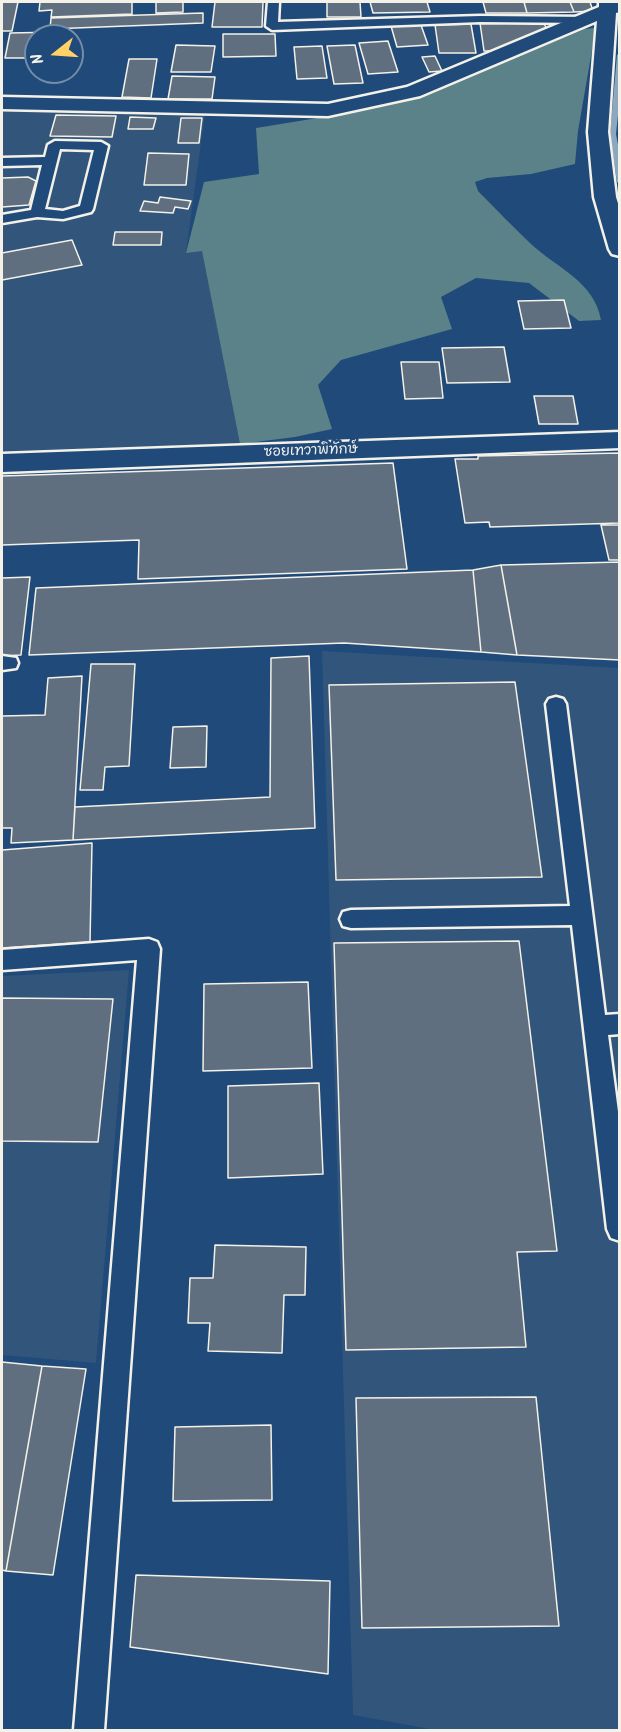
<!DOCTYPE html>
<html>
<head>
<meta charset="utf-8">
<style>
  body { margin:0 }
  #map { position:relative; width:621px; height:1732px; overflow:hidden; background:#1f4a7a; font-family:Kalam,sans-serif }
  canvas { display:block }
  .frame { position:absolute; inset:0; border:3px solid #f4f1e8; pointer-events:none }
  .north { position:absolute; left:24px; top:24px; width:60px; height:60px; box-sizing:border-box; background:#1f4a7a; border:2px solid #748da6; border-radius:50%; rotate:253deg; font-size:16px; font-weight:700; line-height:24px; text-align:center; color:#f4f1e8 }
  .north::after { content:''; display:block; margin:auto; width:21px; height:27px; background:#ffd166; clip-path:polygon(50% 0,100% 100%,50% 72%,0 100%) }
</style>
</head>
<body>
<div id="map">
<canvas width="621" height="1732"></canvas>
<div class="frame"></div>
<div class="north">N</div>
</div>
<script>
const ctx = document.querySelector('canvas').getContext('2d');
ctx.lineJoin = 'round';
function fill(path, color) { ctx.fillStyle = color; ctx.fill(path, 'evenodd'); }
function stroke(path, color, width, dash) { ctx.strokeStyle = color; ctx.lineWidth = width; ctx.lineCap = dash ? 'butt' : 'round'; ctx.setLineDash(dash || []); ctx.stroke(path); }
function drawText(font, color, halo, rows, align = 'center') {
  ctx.font = font + ' Kalam,"Playpen Sans Thai",sans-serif'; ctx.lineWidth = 5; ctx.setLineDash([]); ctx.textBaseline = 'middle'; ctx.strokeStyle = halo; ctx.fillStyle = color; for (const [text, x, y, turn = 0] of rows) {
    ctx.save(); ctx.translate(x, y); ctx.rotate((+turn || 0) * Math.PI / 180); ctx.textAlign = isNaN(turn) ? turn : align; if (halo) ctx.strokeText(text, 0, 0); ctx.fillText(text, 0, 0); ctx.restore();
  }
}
fill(new Path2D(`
  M2,108L205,114L186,252L202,250L240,444L2,451Z
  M322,651L619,668V1730H435L353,1715Z
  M129,970L96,1363L2,1355V976Z`), '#32557c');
fill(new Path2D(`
  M594,28L595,33L578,131L575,164L531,174L487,178L475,182L478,191C496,209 513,227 531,244C558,269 594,281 601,320L579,321L529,283L476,278L441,297L452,329L341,360L318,385L332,429L295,437L240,444L202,251L186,253L204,182L259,174L256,128L330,116L419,97L585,29Z`), '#5a8288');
fill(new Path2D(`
  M620,53V96L616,134L620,156V184L617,182L610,134L617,55Z`), '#8da7bf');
const building = new Path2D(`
  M2,2H18L12,31H2Z
  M40,2H132V14L51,17L52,10L39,11Z
  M156,2H183V12L156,13Z
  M215,2H263L262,27H212Z
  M327,2H360L361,17H327Z
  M370,2H427L430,12L373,13Z
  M483,2H524L527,13H486Z
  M524,2H570L574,12L527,13Z
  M570,2H590L593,11L574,12Z
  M203,13V23L50,29L51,18Z
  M543,22L547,29L494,51H484L480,23Z
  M471,24L476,53H439L435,25Z
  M421,25L428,45L397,47L391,26Z
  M58,32V36H36V58H5L10,33Z
  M223,34H275L276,56L223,57Z
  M388,41L398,72L368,74L359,43Z
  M176,45L215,46L211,72H171Z
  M355,45L363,83L334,84L327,46Z
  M322,46L327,78L297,79L294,47Z
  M435,56L442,71L429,72L422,57Z
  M129,59H157L151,98L122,97Z
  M172,76L215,77L212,99H168Z
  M56,115L116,116L112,137L50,136Z
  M130,117L156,118L153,129H128Z
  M181,118H202L199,143H178Z
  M148,153L189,154L186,185H144Z
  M28,177L36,181L29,205L2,207V178Z
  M160,197L191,201L188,209L175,207L173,213L140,211L144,201L158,203Z
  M115,232H162L161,245H113Z
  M72,240L82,265L2,280V253Z
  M564,300L571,328L524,329L518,301Z
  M504,347L510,382L447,383L442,348Z
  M401,362H439L443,398L405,399Z
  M534,396H573L578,424H539Z
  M620,453V523L490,527L489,522L465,523L455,459H478V456Z
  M393,463L407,569L138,579L139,540L2,545V476Z
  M601,525H620V560H609Z
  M620,562V660L517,655L501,565Z
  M501,565L517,655L481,652L473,570Z
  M473,570L481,652L344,643L29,655L36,588Z
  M30,577L21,655L2,656V578Z
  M309,656L315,828L73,840L75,807L270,797L271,658Z
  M91,664H135L129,766L105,767L103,790H80Z
  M82,676L73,840L11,843L12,828H2V716L45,715L48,678Z
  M515,682L542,877L336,880L329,685Z
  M207,726L206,767L170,768L173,727Z
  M92,843L90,942L2,948V850Z
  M519,941L557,1251L517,1252L526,1347L346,1350L334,943Z
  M308,982L312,1068L203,1071L204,984Z
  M2,998L113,999L98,1142L2,1141Z
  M319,1083L323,1174L228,1178V1086Z
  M215,1245L306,1247L305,1295H284L282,1353L208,1351L210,1323H188L190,1278H213Z
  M2,1362L42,1366L6,1571L2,1570Z
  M42,1366L86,1369L53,1575L6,1571Z
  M536,1397L559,1626L362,1628L356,1398Z
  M271,1425L272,1500L173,1501L175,1427Z
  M136,1575L330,1581L328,1674L130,1647Z`);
fill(building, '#5f6f7f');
stroke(building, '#f4f1e8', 1.5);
const service = new Path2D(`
  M268,2H279L278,22L480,16L589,17L595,20L589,23L480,22L272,30L266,26Z
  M55,141L101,142L108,146L93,209L91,212L63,219L37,217L2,223V215L31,210L42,165L2,166V158L45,157L48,145ZM60,149L94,150L80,206L63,211L45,209Z
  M2,656L16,658L18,663L16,668L2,670Z
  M556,697L563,699L566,704L605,1015L620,1014V1034L608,1035L620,1127V1241L611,1238L607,1229L572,925L351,928L343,926L340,919L343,912L351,910L570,906L546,704L549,699Z
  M149,939L157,942L160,949L104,1730H74L137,960L2,970V950Z`);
const minor = new Path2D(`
  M599,2H620V12L616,13L608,132L616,197L620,210V256L612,254L609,249L594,197L588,132L597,21L420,96L328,116L2,109V97L328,104L407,87L599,7Z
  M620,432V448L2,472V454Z`);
stroke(service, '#f4f1e8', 5);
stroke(minor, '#f4f1e8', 5);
fill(service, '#1f4a7a');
fill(minor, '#1f4a7a');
drawText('14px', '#f4f1e8', '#1f4a7a', [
  ["ซอยเทวาพิทักษ์",311,452,-2]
]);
</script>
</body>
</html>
